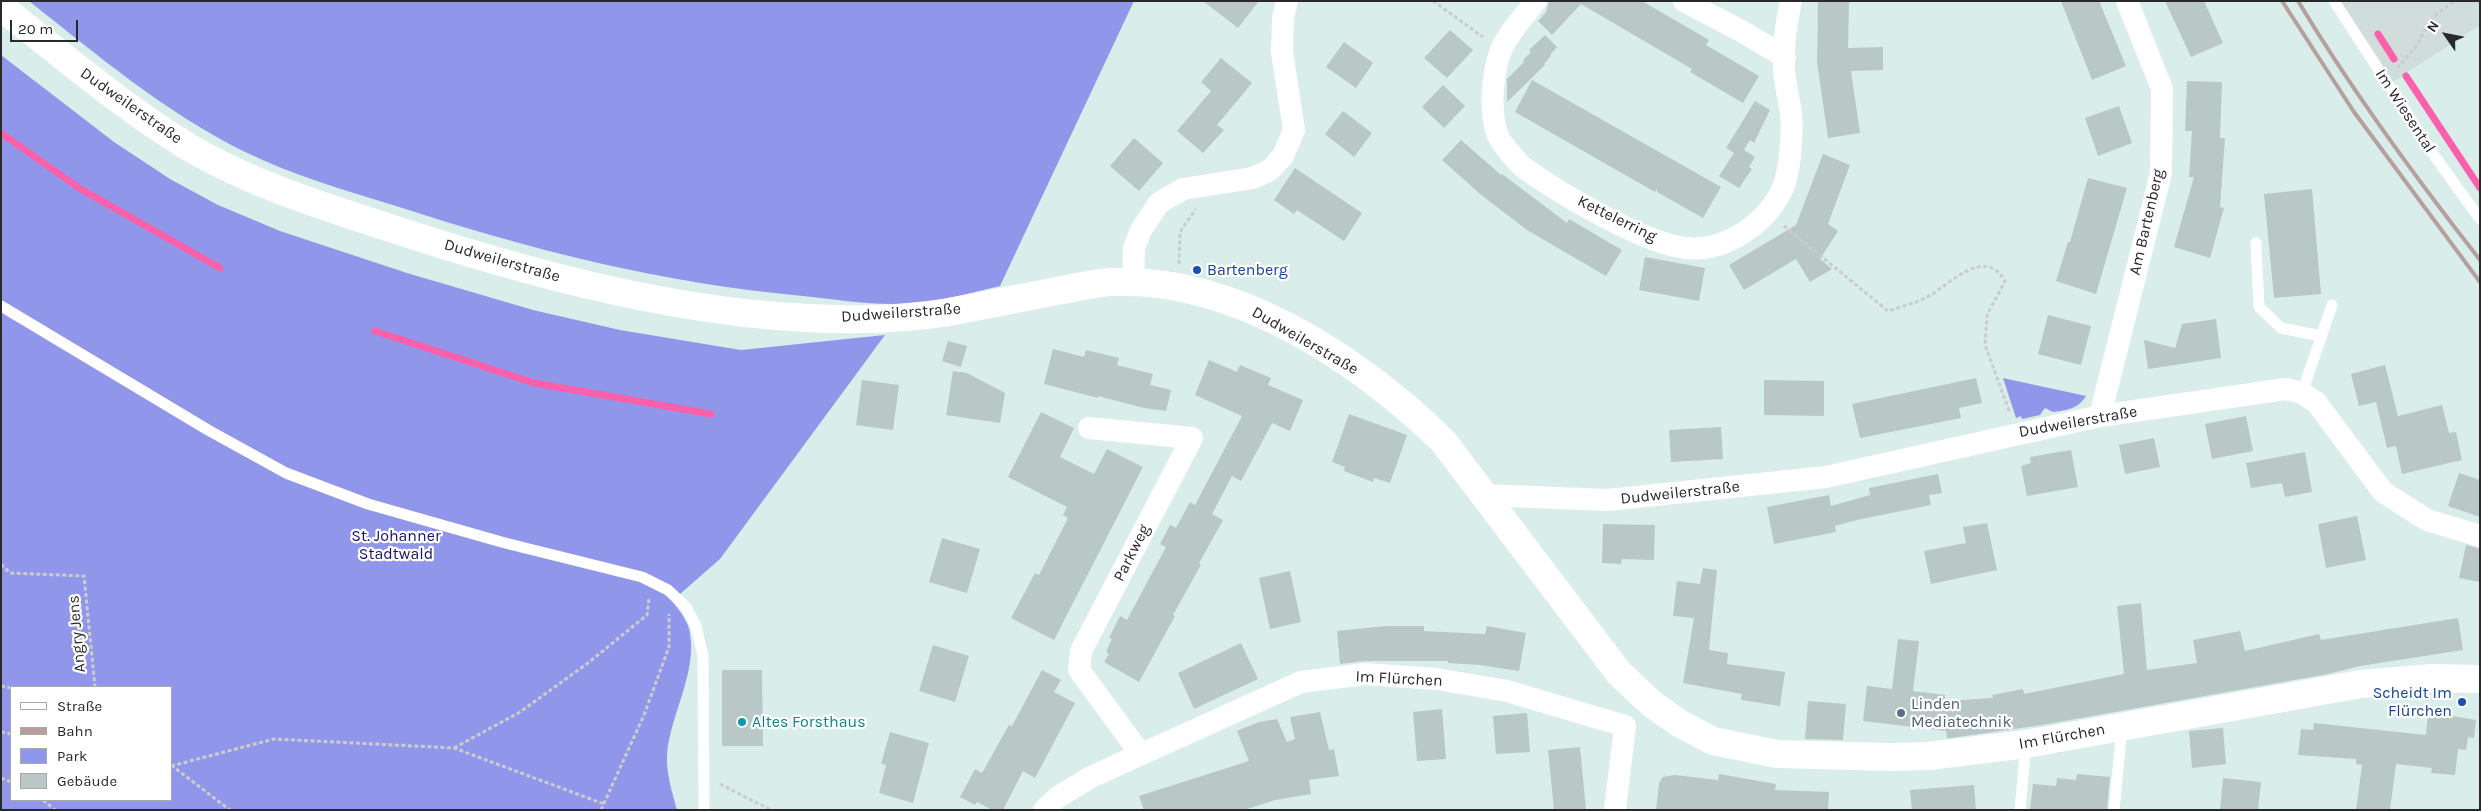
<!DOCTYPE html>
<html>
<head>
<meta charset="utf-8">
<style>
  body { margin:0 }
  #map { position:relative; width:2481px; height:811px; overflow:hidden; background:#d9edea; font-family:Karla,sans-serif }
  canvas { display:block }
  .frame { position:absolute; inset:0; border:2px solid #292929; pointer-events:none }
  .legend { position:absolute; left:10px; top:686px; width:162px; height:115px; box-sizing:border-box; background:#fff; border:1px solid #a9a9a9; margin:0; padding:6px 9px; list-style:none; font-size:15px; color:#292929 }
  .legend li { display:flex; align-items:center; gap:10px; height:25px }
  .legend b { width:25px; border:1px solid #a9a9a9 }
  .north { position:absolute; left:2421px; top:10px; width:50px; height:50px; -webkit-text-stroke:4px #fff; paint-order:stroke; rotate:303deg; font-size:14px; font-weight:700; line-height:20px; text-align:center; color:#292929 }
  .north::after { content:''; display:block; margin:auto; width:18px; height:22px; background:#292929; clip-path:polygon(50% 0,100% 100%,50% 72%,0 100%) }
  .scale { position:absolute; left:10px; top:20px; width:68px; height:22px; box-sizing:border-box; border:2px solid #292929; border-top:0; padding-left:6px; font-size:15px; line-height:18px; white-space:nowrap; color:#292929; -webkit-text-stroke:4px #fff; paint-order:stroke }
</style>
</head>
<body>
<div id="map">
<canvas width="2481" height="811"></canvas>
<div class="frame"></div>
<ul class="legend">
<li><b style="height:6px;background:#fff"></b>Straße</li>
<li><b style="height:6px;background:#b69f9c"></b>Bahn</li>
<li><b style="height:14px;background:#9097ea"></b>Park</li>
<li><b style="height:14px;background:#b9c8c6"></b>Gebäude</li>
</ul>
<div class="north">N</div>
<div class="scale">20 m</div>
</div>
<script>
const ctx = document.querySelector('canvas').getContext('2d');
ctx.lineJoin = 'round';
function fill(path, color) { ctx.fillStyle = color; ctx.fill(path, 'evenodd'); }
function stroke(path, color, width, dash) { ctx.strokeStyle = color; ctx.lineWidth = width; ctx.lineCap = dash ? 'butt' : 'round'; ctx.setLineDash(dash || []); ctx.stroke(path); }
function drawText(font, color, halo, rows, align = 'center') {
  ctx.font = font + ' Karla,sans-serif'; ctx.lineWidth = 4.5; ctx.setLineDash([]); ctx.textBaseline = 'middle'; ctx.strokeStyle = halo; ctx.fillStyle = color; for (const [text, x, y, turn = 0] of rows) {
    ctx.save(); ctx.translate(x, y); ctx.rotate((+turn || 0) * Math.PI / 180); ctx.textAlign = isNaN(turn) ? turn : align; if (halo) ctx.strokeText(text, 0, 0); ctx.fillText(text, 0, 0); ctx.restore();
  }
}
fill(new Path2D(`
  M29,1H1134L1000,286C964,295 929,304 892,304C863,304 832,299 803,296C662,283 531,250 396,206C344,190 292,175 243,151C165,112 97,55 29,1Z
  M1,55L114,142L170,179L218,205L280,231L407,273L533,310L620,330L741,350L885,335L720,559L672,601C679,610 689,622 690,634C697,673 670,716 667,754C666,773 672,792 677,810H1ZM11,687H171V800H11Z
  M2003,378L2086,396C2078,409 2067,410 2053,412L2045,408L2040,415L2022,419L2021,416L2016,418Z`), '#9097ea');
fill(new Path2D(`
  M2334,1H2480V25L2388,85Z`), '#d1dddb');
stroke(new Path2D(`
  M2378,34L2394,59
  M2406,76L2480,188
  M1,133L79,188L220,268
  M375,331L534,383L711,414`), '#fb61aa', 7);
fill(new Path2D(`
  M1203,1H1259L1238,28Z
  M1549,1H1642L1709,40L1706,45L1759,76L1743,103L1690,72L1692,69L1581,4L1552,35L1538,21L1546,12Z
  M1818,1H1849L1848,48L1883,47V70L1851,71L1860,133L1828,138L1817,62Z
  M2061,1H2099L2126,66L2092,80Z
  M2165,1H2204L2223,43L2191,57Z
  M1450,30L1473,50L1447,78L1424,58Z
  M1545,35L1557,47L1550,55L1551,56L1544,64L1545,65L1507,102V79L1524,62L1523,60L1531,52L1529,50Z
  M1344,42L1373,63L1356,88L1326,67Z
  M1221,58L1252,83L1217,125L1224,130L1203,153L1177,131L1211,91L1201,82Z
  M1532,80L1721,187L1703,218L1657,192V189L1655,192L1515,112Z
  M2187,81L2222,82L2220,138H2225L2220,207L2224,208L2210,258L2174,247L2194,177H2189L2192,131H2185Z
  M1443,85L1465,106L1444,128L1422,107Z
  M1755,101L1770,110L1754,143L1750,140L1744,150L1755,157L1749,167L1752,169L1739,188L1719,176L1734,153L1726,148Z
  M2119,106L2132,143L2098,156L2085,118Z
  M1343,111L1372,133L1354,157L1325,134Z
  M1134,138L1163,163L1139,191L1110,166Z
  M1461,140L1501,175L1502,174L1567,223L1569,219L1622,250L1606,276L1527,230L1480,194L1442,160Z
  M1823,154L1850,165L1828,224L1838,231L1820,259L1832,269L1810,282L1796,259L1744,290L1729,265L1796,225Z
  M1295,168L1362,213L1344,241L1297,210L1294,214L1274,200Z
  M2088,178L2127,188L2096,294L2056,281L2068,242H2070Z
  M2312,189L2321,294L2274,298L2264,194Z
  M1645,257L1705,268L1699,301L1639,290Z
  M2048,315L2091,326L2081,365L2038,354Z
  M2216,319L2221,358L2148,369L2144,340L2175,348L2182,324Z
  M948,341L967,346L961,367L942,361Z
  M1053,349L1084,357L1086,350L1119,358L1117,365L1153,374L1150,385L1171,390L1166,411L1144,408L1098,396V398L1044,384Z
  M1209,360L1237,372L1240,365L1271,378L1268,385L1303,400L1290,431L1272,423L1241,481L1232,476L1212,514L1223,520L1199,563L1201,565L1173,615L1175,616L1139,682L1104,662L1109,654L1106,652L1112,639L1109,638L1120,616L1127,620L1166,547L1160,544L1170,525L1176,528L1190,502L1195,505L1242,416L1195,395Z
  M2385,365L2398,416L2442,405L2449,433L2456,432L2462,460L2402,474L2396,446L2387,448L2376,402L2359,406L2351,374Z
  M953,371L967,373L1005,393L1000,423L946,415Z
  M1976,378L1982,403L1959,408L1961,418L1860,438L1852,404Z
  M862,380L899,385L893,430L856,425Z
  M1764,380L1824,381V416L1764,415Z
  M1041,412L1074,428L1060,457L1094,474L1107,449L1143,467L1054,640L1011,618L1035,573L1039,575L1068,518L1063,515L1067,507L1008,477Z
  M1349,414L1407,435L1390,483L1374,478L1373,482L1344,471L1345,467L1332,462Z
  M2246,416L2253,451L2212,459L2205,424Z
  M1721,427L1723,459L1671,462L1669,430Z
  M2154,438L2160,467L2125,474L2119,445Z
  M2071,450L2078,487L2027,496L2021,466L2031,463L2030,457Z
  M2305,452L2312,492L2285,497L2282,483L2251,488L2246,463Z
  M2459,473L2480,480V517L2448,506Z
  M1938,474L1942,493L1929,495L1931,505L1857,520L1835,526L1836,532L1774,544L1767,507L1829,495L1831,506L1870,495L1869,488Z
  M2357,516L2366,560L2326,568L2318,524Z
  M1987,523L1997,570L1931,584L1924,551L1966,543L1963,527Z
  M1603,524L1655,525L1654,560L1622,559L1621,564L1602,563Z
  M942,538L980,549L967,593L929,582Z
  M2466,545L2480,549V582L2459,578Z
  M1703,568L1717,570L1709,650L1728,653L1727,664L1785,672L1780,706L1741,700L1742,694L1683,683L1694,618L1673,616L1677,581L1700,584Z
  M1290,571L1301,622L1270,629L1259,578Z
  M2141,603L2147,670L2197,663L2193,640L2240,631L2245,651L2319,634L2321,640L2458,618L2463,650L2360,666L2328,674L2042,725L1951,738H1947L1946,731L1863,721L1867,686L1892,689L1898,639L1919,641L1913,691L1945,695V701L1993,698L1992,695L2023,689L2024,694L2124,674L2117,606Z
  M1386,626H1424V631L1485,634L1487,626L1526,633L1519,671L1480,665L1448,663V661H1364L1340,664L1337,631Z
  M1241,643L1258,679L1194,709L1178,673Z
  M933,645L969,656L955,702L919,691Z
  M722,670H762L763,746H722Z
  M1042,670L1061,680L1054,692L1075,703L1035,778L1023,771L1003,810H992L977,802L975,805L960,797L975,769L982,773L1009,725L1012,726Z
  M1808,701L1846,704L1843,740L1805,739Z
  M1442,709L1446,759L1417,761L1413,712Z
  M1320,712L1329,750L1334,749L1339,776L1309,780L1311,794L1275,800L1244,810H1144L1139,796L1249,761L1237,731L1259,722L1277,719L1287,742L1295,739L1290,717Z
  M2428,712L2476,720L2474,738L2468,737L2466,750L2458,749L2455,775L2431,773L2432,768L2396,764L2390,810H2356L2362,765L2356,764V759L2298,755L2301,729L2313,730L2314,723L2426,735Z
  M1527,713L1530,752L1496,754L1493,716Z
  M2223,728L2226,764L2192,768L2189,731Z
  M890,732L929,743L913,803L879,793L886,765L881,764Z
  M1580,747L1586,810H1554L1548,750Z
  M1719,774L1776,784L1775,790L1829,792L1828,810H1656L1659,783L1663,777L1675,775L1718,780Z
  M2077,774L2110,777L2107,810H2030L2033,784L2056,786L2057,778L2076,780Z
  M2223,778L2261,782L2258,810H2220Z
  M1974,785L1976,810H1912L1910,790Z`), '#b9c8c6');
stroke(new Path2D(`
  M1433,1L1483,37
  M2397,68L2415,48L2432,18L2454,1
  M1784,226L1888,311C1902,306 1917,303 1929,296C1951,283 1985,246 2005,281L1987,315L1985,345L2010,413
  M1179,264L1180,232L1196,209
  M1,564L10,573L84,576L95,687
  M1,686L11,688
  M1,732L11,734
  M454,748L520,712L588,663L647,615L649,598
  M171,765L230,810
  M171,766L274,739L454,748L604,804
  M1,778L11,782
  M720,784L771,810
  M43,800L55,810
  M601,810L644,715L669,647V614`), '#ccc', 3, [4, 2.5]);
stroke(new Path2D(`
  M2334,1L2436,158L2480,219
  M2256,243L2259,307L2281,328L2321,336
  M1,306L208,430L286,473L368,504L505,543L642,577L668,590L686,607L696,626L703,656L704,810
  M2302,393L2332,305
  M2020,810L2026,744
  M2114,810L2122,727`), '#fff', 11);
stroke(new Path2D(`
  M1536,1C1524,16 1509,32 1501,50C1492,73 1489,113 1498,136C1501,143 1520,166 1527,170C1561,194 1645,244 1686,248C1725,252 1764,225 1781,192C1790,175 1793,133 1791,114C1789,99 1785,84 1784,69C1783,46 1786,23 1791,1
  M1684,1L1743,32L1785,57
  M1133,283L1134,248L1141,230L1159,203L1183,189L1253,178L1270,170L1283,156L1294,130L1282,52L1283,18L1287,1
  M2100,416L2161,173L2162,89L2127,1
  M1089,428L1192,438L1081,651L1079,670L1140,753
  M1484,495L1608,500L1826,477L2100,416L2286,389L2302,393L2316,402L2383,492L2427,520L2480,536
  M1044,810L1058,797L1091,777L1301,682L1365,674L1437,679L1507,691L1625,726
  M1615,810L1625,726`), '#fff', 22);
stroke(new Path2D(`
  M1,7C63,56 123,107 190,148C252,184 319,205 387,227C503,265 623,299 745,313C811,320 884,323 949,312C985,305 1021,298 1057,291C1075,288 1093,283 1111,282C1235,277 1357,358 1443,441L1619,673L1652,704L1679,723L1713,741L1777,754L1890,757L1929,756L2026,744L2361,684L2432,678L2480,679`), '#fff', 28);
stroke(new Path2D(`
  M2282,1L2354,112L2480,282
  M2298,1C2352,91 2415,177 2480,260`), '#b69f9c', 4);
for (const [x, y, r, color] of [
  [1197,270,5,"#1a4fb4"],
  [2462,702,5,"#1a4fb4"],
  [1901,713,5,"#5c6f8a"],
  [742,722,5,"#0f9aa8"]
]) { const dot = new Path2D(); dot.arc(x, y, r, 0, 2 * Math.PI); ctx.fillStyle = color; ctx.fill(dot); stroke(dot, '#fff', 2); }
drawText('16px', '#292929', '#fff', [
  ["Dudweilerstraße",131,106,35],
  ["Im Wiesental",2405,111,57],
  ["Kettelerring",1617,219,26],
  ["Am Bartenberg",2147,222,-77],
  ["Dudweilerstraße",502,261,16],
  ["Dudweilerstraße",901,313,-4],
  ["Dudweilerstraße",1305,341,30],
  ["Dudweilerstraße",2078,422,-10],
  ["Dudweilerstraße",1680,493,-6],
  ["Parkweg",1132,553,-63],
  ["Angry Jens",77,634,-95],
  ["Im Flürchen",1399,679,3],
  ["Im Flürchen",2062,737,-10]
]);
drawText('16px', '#164399', '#fff', [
  ["Bartenberg",1207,270],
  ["Scheidt Im",2452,693,"right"],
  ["Flürchen",2452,711,"right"]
], 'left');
drawText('16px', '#17126d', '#fff', [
  ["St. Johanner",396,536],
  ["Stadtwald",396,554]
]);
drawText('16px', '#4e5e75', '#fff', [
  ["Linden",1911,704],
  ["Mediatechnik",1911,722]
], 'left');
drawText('16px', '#0d838f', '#fff', [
  ["Altes Forsthaus",752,722]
], 'left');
</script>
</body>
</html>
